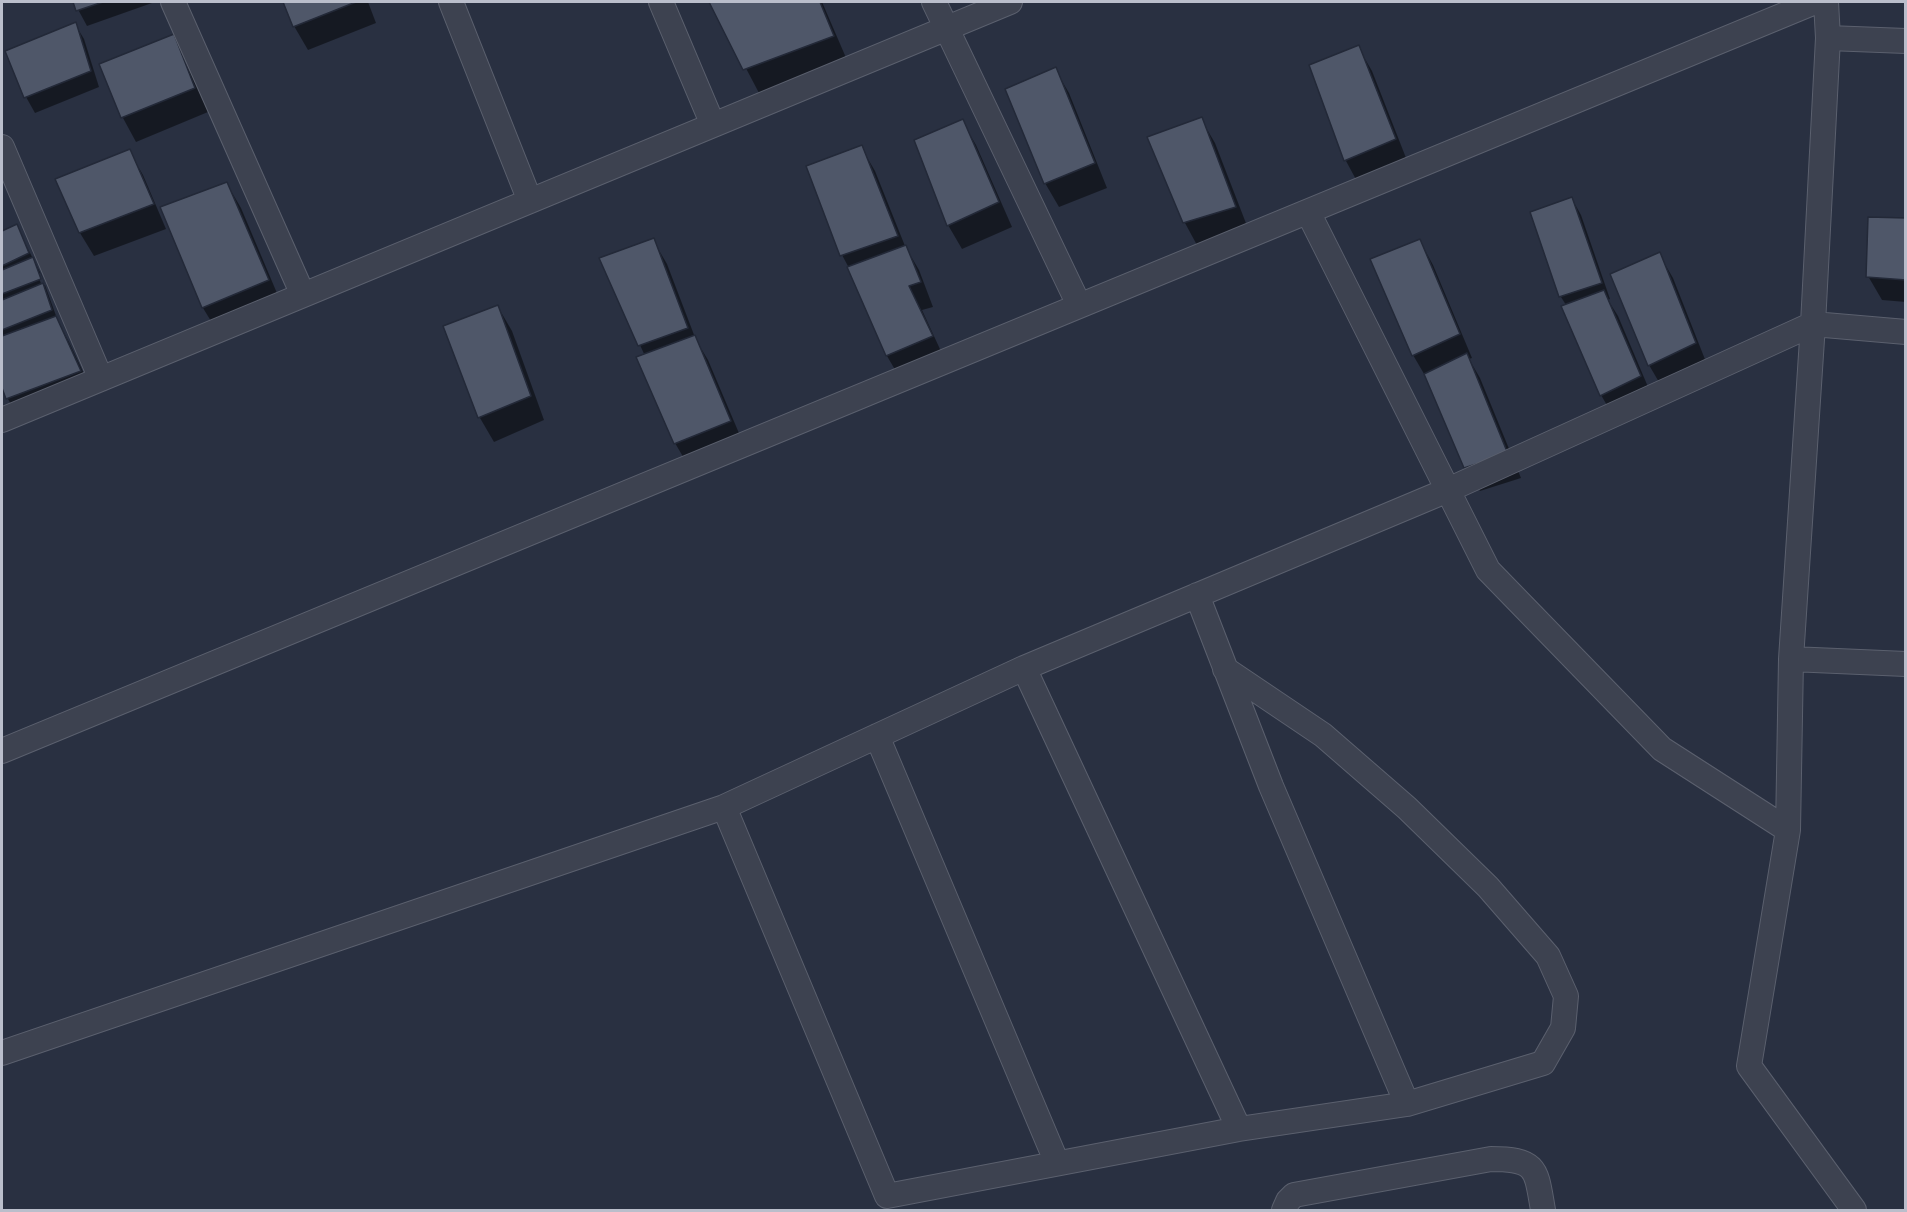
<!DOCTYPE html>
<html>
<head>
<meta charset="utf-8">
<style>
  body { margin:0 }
  #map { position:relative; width:1907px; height:1212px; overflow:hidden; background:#293041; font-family:"Sofia Sans Condensed",sans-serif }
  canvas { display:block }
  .frame { position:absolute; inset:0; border:3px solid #babecb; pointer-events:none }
</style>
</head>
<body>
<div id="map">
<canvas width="1907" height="1212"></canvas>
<div class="frame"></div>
</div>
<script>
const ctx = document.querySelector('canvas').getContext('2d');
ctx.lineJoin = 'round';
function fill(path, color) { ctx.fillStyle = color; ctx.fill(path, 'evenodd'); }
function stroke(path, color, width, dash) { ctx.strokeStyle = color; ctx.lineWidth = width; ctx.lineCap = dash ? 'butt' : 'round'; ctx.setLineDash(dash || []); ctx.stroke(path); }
fill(new Path2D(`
  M74,2H151L152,3L87,26Z
  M285,2H368L376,23L308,50L294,26Z
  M711,2H822L847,60L759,93Z
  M75,24L84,39L99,87L35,113L26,97Z
  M173,36L187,60L208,112L136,142L123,118L101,64Z
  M1358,47L1372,71L1408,163L1359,185L1346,161L1311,66Z
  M1055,69L1069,93L1107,188L1059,207L1045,183Z
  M1201,119L1215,143L1249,231L1198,247L1185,223L1149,137Z
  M962,121L976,145L1012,227L962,249L948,225Z
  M861,147L875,171L905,246L919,270L933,307L922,310L945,360L901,380L887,356L849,268L842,255Z
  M129,151L143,175L166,229L94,256L80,233L57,180Z
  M227,184L241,208L282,305L217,331L203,308L162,208Z
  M1572,199L1581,215L1610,299L1608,300L1618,316L1654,401L1615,419L1601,395L1566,305L1561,297L1532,212Z
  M1906,219V302L1882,300L1868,276Z
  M16,226L41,274L59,324L69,342L94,395L21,422L8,399L2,383V232ZM37,273H41L45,285L42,286Z
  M653,240L667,264L696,340L708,360L744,445L689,467L675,443L645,356L601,259Z
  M1420,241L1433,265L1472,358L1469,359L1480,378L1521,478L1480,491L1466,467L1427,379L1413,355Z
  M1659,254L1673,278L1708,367L1663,389L1649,365L1612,275Z
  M498,307L512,331L544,420L494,442L480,418L445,327Z`), '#0007');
const building = new Path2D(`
  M73,2H103L76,11Z
  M283,2H356L293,27Z
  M709,2H820L834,36L743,70Z
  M76,22L91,71L24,98L5,51Z
  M174,34L195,88L121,118L99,64Z
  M1359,45L1396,139L1344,161L1309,65Z
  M1056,67L1095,163L1044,184L1005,89Z
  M1202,117L1236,207L1183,223L1147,137Z
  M963,119L999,202L947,226L914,140Z
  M862,145L898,236L840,256L806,166Z
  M130,149L154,204L79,233L55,179Z
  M227,182L269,280L202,308L160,207Z
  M1572,197L1602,283L1559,297L1530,212Z
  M1868,217L1906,218V280L1866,277Z
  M17,224L29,253L2,266V231Z
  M654,238L688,328L638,346L599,258Z
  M1420,239L1460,334L1412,356L1370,259Z
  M906,245L921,282L909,286L933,336L886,356L847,267Z
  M1660,252L1696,343L1648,366L1610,274Z
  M33,257L41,279L2,294V270Z
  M43,283L52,310L2,330V300Z
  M1604,290L1641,376L1600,396L1561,306Z
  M498,305L531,396L478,418L443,326Z
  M56,316L81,371L6,399L2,388V336Z
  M695,335L731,421L674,444L636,357Z
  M1467,353L1508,454L1464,468L1424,374Z`);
fill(building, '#4f5769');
stroke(building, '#232938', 1.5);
const minor = new Path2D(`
  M173,2L303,295
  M451,2L530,201
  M661,2L713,125
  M934,2L1079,305
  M1826,2L1828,38L1813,324L1791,659L1788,830L1749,1066L1854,1210
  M1828,38L1906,41
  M2,147L101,379
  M1308,212L1488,570L1662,749L1788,830
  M2,420L1010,2
  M1197,595L1271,786L1407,1104
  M1791,659L1906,664
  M1024,668L1239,1129
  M877,736L1057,1163
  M2,751L1815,2
  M724,807L887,1196L1239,1129L1407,1104L1543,1063L1563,1028L1566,996L1548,956L1488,887L1407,808L1323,735L1225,669
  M2,1053L724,807L1024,668L1448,490L1813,324L1906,332
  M1284,1210L1288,1201L1294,1195L1491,1159C1538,1159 1536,1170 1543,1210`);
stroke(minor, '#5b606e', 26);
stroke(minor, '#3d4250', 24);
</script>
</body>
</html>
